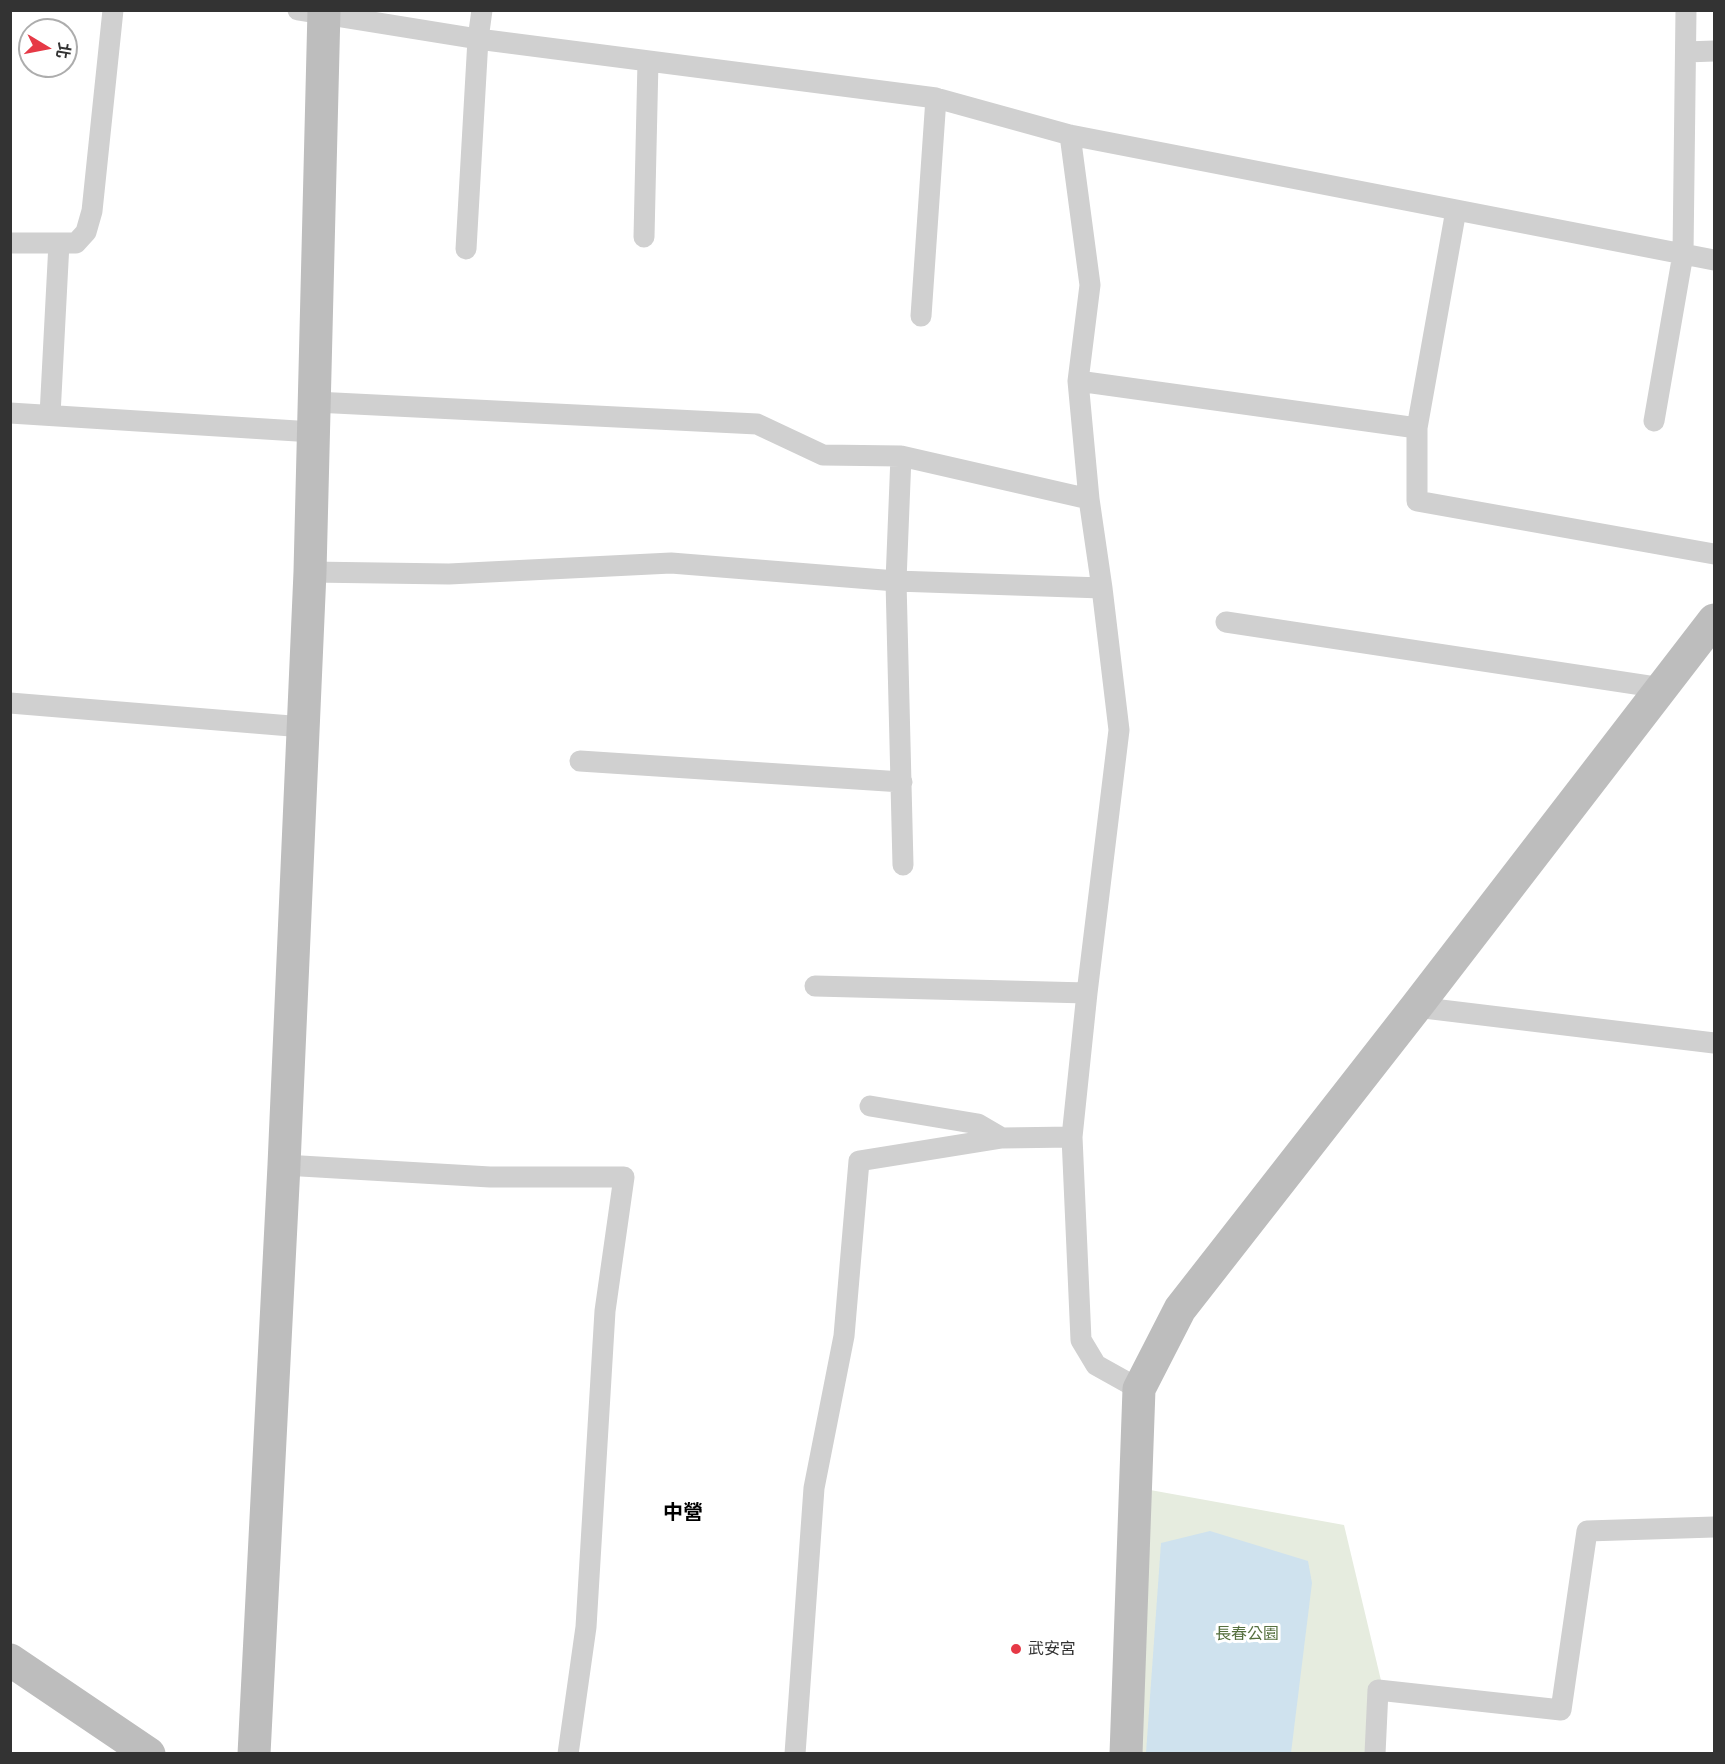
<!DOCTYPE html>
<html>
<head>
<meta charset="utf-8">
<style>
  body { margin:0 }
  #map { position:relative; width:1725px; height:1764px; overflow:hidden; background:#fff; font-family:"IBM Plex Sans","Noto Sans TC",sans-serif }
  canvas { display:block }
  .frame { position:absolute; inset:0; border:12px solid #333; pointer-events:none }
  .north { position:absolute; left:18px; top:18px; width:60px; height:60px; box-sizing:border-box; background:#fff; border:2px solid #adadad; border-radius:50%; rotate:100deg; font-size:16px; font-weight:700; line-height:24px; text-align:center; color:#333 }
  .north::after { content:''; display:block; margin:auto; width:21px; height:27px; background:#e63946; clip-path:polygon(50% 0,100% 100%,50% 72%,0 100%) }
</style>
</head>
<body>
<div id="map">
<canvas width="1725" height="1764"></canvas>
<div class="frame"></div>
<div class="north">北</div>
</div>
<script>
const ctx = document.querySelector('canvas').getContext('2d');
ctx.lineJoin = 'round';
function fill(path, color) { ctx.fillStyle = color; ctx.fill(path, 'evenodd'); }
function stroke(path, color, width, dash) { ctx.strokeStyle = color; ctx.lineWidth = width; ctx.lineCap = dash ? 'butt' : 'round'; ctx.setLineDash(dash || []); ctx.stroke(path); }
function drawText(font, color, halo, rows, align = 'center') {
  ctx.font = font + ' "IBM Plex Sans","Noto Sans TC",sans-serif'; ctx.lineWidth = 6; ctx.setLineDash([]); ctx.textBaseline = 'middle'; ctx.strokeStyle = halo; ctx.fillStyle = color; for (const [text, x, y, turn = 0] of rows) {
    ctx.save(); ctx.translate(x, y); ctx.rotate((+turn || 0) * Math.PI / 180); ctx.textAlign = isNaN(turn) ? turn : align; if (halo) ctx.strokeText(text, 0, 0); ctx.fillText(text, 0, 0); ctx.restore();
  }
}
fill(new Path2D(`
  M1128,1486L1344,1525L1384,1693L1373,1753L1125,1754Z`), '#e6ecdf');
fill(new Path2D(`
  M1210,1531L1308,1561L1312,1583L1291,1753H1146L1161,1543Z`), '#cfe2ee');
stroke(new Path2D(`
  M298,10L478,39L936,98L1070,135L1714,260
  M1686,52L1714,51
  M1070,135L1090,285L1078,381L1089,499L1102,588L1119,730L1087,993L1072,1137L1081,1340L1096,1365L1139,1389
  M644,237L648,61
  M10,243H76L86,232L92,211L113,10
  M466,249L478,39L482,10
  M921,316L936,98
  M1078,381L1417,428V501L1714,554
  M315,402L757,424L823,455L901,456L1089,499
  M10,413L313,432
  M50,415L59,243
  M1654,421L1683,254L1686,10
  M1417,428L1456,210
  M901,456L896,581L903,865
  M310,572L449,574L671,563L896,581L1102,588
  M1226,622L1662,688
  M10,703L303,727
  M580,761L902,782
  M815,986L1087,993
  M1416,1007L1714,1043
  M870,1106L978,1124L1002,1138
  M284,1165L490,1177H624L605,1311L586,1627L568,1754
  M795,1754L814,1488L844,1336L859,1161L1002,1138L1072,1137
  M1375,1754L1378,1690L1561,1710L1587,1531L1714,1527`), '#d0d0d0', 21);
stroke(new Path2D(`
  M10,1660L149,1754
  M254,1754L284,1165L310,572L324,10
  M1126,1754L1139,1389L1180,1309L1416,1007L1714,620`), '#bdbdbd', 33);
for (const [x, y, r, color] of [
  [1016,1649,6,"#e63946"]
]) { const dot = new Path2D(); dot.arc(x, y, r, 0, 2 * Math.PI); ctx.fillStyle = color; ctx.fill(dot); stroke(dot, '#fff', 2); }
drawText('16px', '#56703f', '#fff', [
  ["長春公園",1247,1634]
]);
drawText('16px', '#333', '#fff', [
  ["武安宮",1028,1649]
], 'left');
drawText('bold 20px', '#000', '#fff', [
  ["中營",683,1513]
]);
</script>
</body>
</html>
